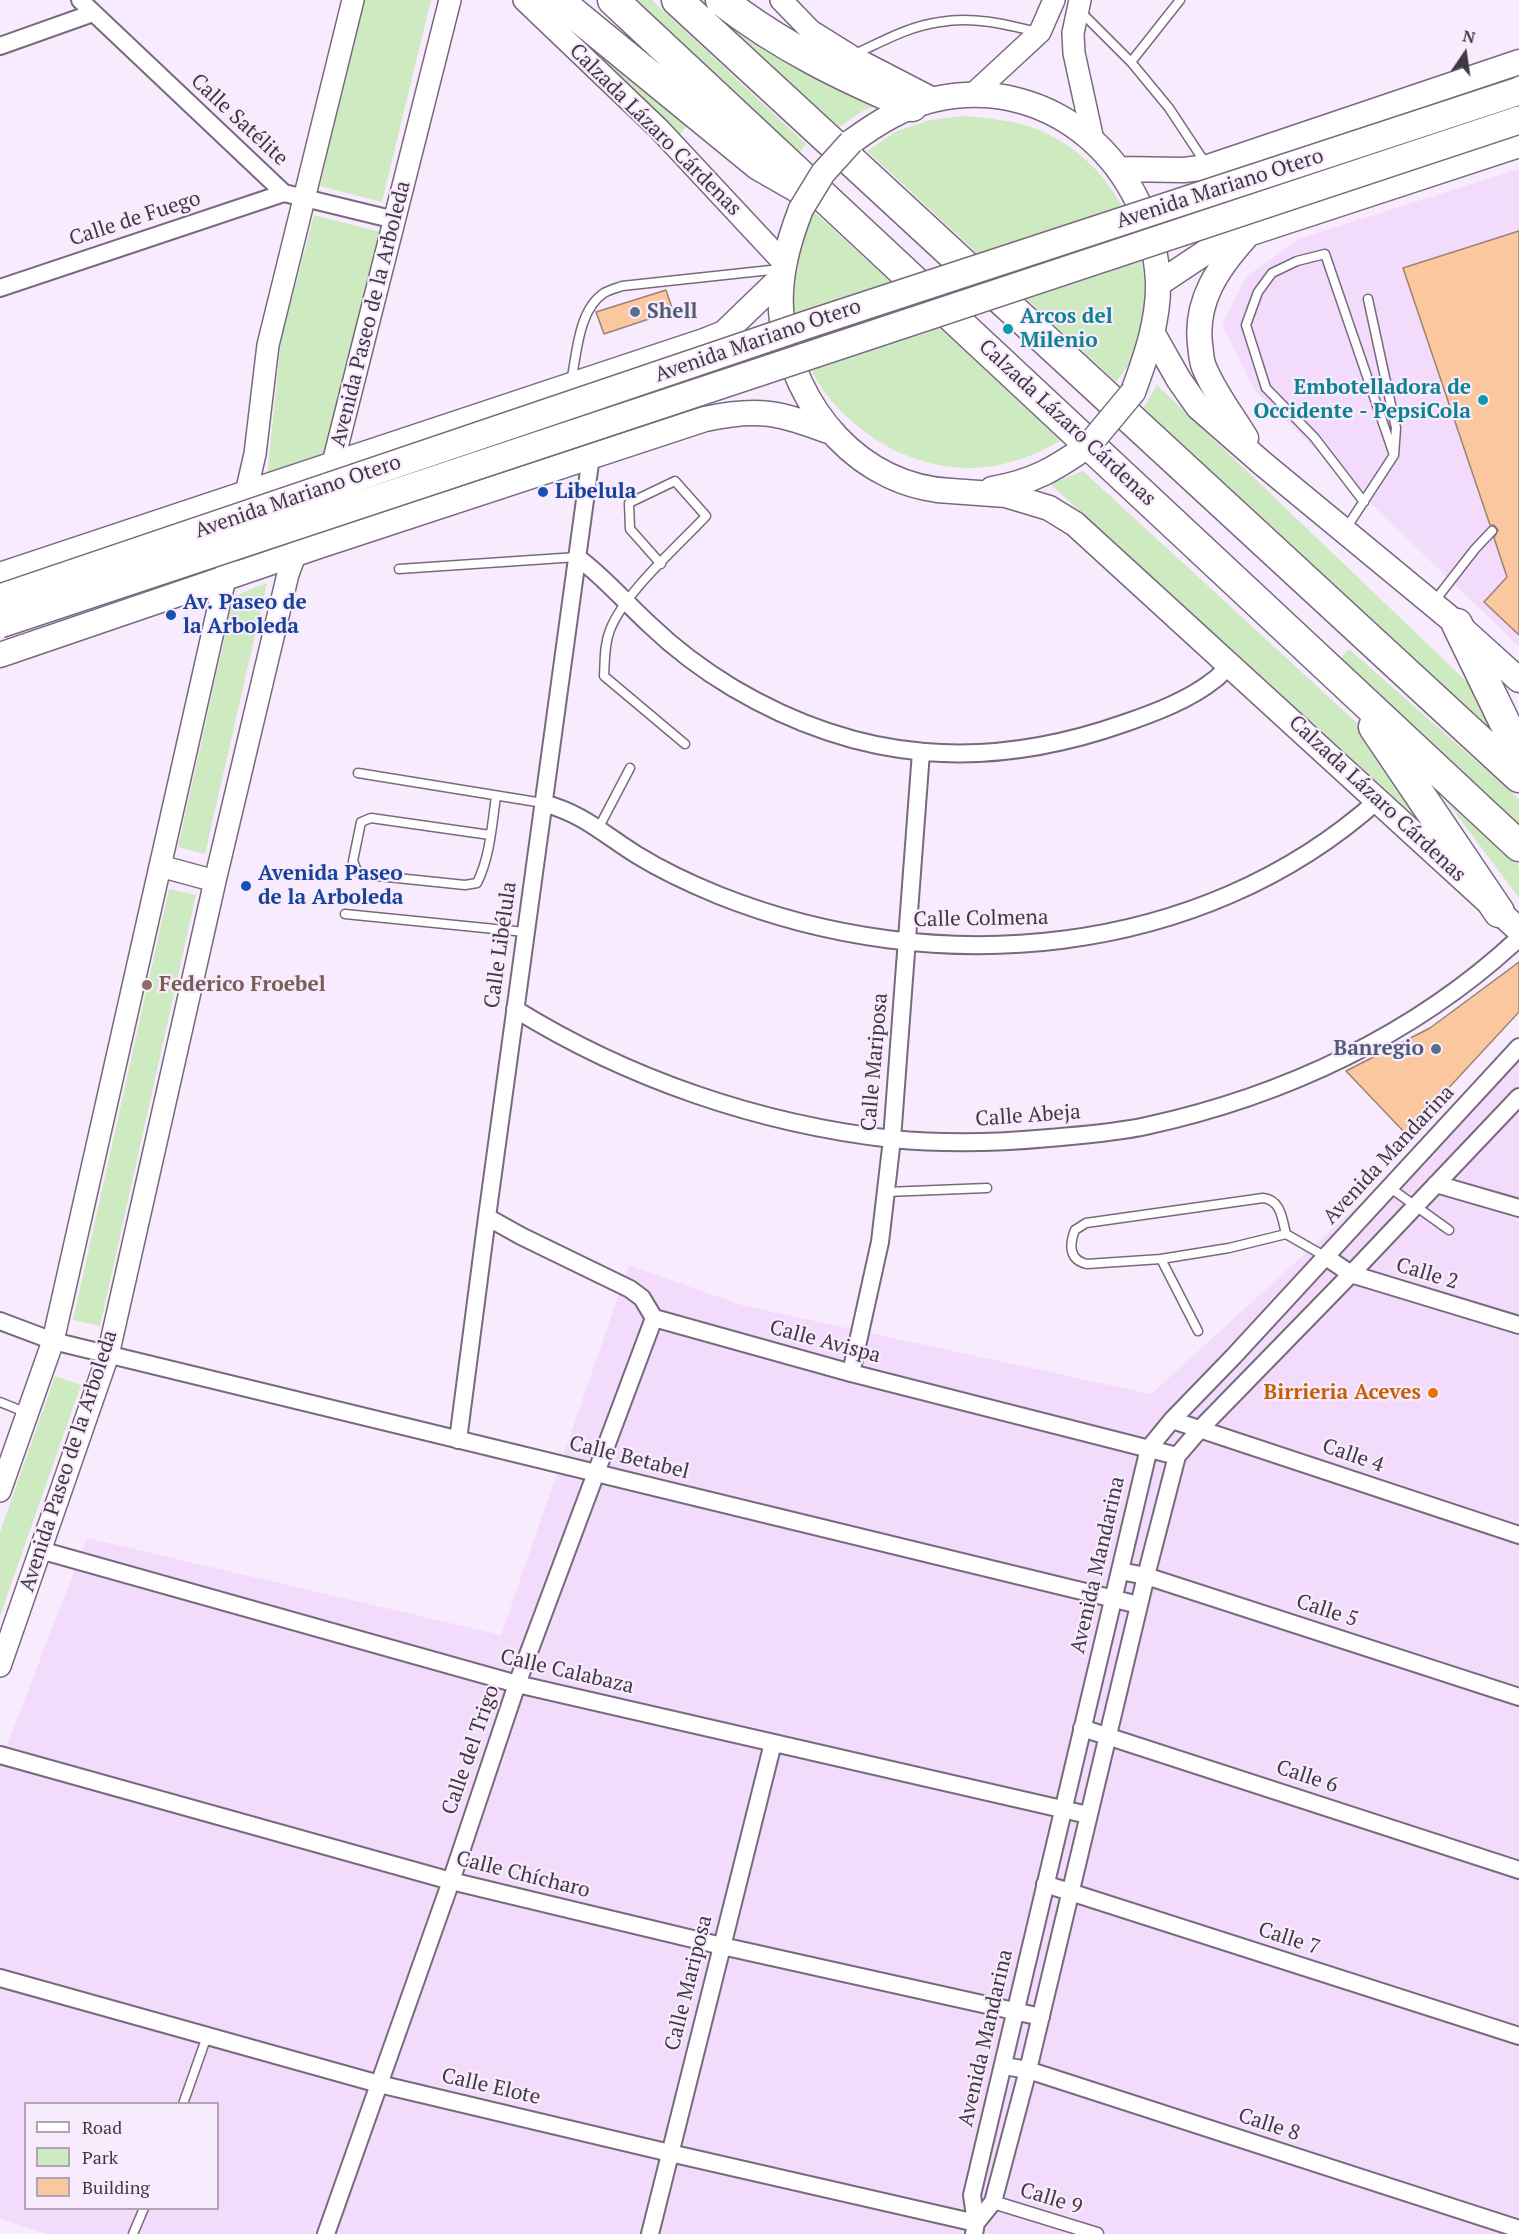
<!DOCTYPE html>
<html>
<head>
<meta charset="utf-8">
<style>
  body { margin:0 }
  #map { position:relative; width:1519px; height:2234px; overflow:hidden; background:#f9ebfe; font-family:"PT Serif",serif }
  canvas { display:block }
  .legend { position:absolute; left:24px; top:2102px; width:195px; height:108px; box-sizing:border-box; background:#f9ebfe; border:2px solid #afa4b3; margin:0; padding:8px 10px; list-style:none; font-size:18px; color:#403942 }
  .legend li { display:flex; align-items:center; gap:12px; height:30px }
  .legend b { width:30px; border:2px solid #afa4b3 }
  .north { position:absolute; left:1435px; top:24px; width:60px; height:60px; -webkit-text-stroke:4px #f9ebfe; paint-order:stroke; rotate:13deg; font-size:16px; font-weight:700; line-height:24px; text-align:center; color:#403942 }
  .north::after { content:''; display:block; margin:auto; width:21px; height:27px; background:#403942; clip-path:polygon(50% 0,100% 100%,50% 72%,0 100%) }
</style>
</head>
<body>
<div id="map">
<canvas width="1519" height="2234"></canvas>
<ul class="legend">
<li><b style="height:8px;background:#fff"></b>Road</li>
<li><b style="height:16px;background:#ceeac0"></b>Park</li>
<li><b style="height:16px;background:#fac79f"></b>Building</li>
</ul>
<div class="north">N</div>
</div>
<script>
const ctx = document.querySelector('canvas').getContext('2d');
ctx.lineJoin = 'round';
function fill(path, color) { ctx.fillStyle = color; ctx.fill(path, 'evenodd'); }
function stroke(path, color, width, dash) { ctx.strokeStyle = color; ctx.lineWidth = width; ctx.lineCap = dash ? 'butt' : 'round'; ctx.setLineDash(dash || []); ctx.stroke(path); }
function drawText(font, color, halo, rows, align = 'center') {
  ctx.font = font + ' "PT Serif",serif'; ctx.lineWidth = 4.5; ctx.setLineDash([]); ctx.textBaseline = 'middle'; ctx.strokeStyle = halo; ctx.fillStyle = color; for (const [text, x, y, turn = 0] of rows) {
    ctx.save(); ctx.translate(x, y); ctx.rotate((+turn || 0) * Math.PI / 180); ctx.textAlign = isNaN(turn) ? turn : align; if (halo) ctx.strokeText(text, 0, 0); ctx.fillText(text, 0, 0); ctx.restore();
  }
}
fill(new Path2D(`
  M1519,169V647L1254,390L1222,325L1246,277L1298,239Z
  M1519,1036V2234H47L0,2219V1763L87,1538L501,1635L629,1265L741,1305L1151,1394L1366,1198ZM26,2104H218V2208H26Z`), '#f3dcfb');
fill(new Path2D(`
  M364,0H431L382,202L320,186Z
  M533,0L691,121L679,135Z
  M633,0H652L806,144L798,154Z
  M696,0H712L891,101L864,110L839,127Z
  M964,116C987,118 1010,120 1031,127C1105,153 1150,231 1144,307C1143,322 1140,341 1134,355C1129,365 1122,374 1116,382L867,151L897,131L930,120Z
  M813,211L1064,439C1036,455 1006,467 974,468C880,470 792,390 792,294C792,264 803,239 813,211Z
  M314,215L380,232L324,457L267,477L281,340Z
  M1157,385L1487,701L1517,762L1139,415Z
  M1083,471L1357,723L1435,834L1050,484Z
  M267,583L205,854L178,847L234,596Z
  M1349,649L1519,799V827L1340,659Z
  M1439,791L1519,866V898Z
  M169,889L196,895L100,1326L73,1320Z
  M55,1376L81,1385L0,1616V1532Z`), '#ceeac0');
const building = new Path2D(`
  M1519,231V635L1484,602L1507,577L1494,538L1498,530L1494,525H1490L1403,268Z
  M666,290L673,311L604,334L596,312Z
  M1519,962V1012L1406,1134L1346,1071L1430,1028Z`);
fill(building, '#fac79f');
stroke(building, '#9a8372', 1.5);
const service = new Path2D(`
  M1079,10L1131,62L1169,108L1206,164
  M853,55C881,42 909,26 940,22C972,16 1005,24 1037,32
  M1131,62L1180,0
  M571,382C577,354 578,310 604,293C609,290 617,288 622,286L780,269
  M1364,502L1314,437L1266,388L1246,325L1258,292L1272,273L1297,261L1325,254L1394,455
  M1345,530L1394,455L1396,428L1368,299
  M661,564L630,529L629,503L675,481L706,516C677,547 625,592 610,630C604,645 605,661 604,676L685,744
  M399,569L577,557
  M1433,603L1475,549L1492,531
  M358,773L543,803
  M598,829L630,768
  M490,835L371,818L361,822L353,861L357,871L368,875L465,885L477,883C490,857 492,825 496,796
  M345,914L525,932
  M1389,1187L1449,1230
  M886,1192L987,1188
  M1161,1259L1229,1248L1286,1234
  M1198,1331L1161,1259L1087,1264C1069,1260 1069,1245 1075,1230L1086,1223L1263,1198C1281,1200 1282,1218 1286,1234L1326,1257
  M0,1402L27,1413
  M183,2104L207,2036
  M133,2234L144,2208`);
const pedestrian = new Path2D(`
  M993,2202L1097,2234`);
const minor = new Path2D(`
  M80,0L284,193L395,220
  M0,46L93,13
  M0,288L284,193
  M577,557C604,577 625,602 650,625C675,649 703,670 733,688C860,763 986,772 1125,723C1154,713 1189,700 1214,680C1220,676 1225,669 1230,664
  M543,803C584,814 603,834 637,855C663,871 691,884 718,895C935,982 1201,959 1378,800
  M515,1009C628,1079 759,1124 892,1139C944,1144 996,1143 1049,1138C1081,1135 1114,1133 1146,1126C1284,1096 1415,1035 1519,938
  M1436,1184L1519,1208
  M487,1217L521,1236L630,1289L642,1298L654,1318L851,1373L1177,1456
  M1326,1257L1351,1274L1519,1325
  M0,1321L53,1341L1139,1605
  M851,1373L880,1242L892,1139L921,752
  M1172,1420L1519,1535
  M458,1440L487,1217L591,456
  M40,1550L517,1684L1088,1815
  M1120,1571L1146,1576L1519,1697
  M1082,1728L1519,1870
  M0,1755L451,1881L722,1946L1041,2017
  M1045,1884L1519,2036
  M0,1978L379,2084L670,2153L976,2223
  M1004,2066L1028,2070L1519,2229
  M976,2223L993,2202L1028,2070L1146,1576L1177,1456L1201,1428L1351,1274L1519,1097
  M326,2234L451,1881L517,1684L654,1318
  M650,2234L773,1743
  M974,2234L976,2223L972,2195L1149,1448L1172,1420L1233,1357L1519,1047`);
const tertiary = new Path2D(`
  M524,0L658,128L784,263
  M781,0L811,31L851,56L934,99
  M1080,0L1073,33L1074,53L1093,140
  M972,95L1040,32L1054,0
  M327,476L333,463L450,0
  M243,506L255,454L268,345L353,0
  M160,866L215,881
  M0,1491L53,1341L228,565
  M0,1666L108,1355L215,881L288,574L311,512`);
const secondary = new Path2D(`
  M851,142C877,123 904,106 936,99C1054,74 1152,166 1158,282C1159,320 1146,357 1133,392
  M1119,169L1184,170L1208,167L1519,62
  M801,209C787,245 777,282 782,321C794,408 860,487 951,491
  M1245,238C1218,268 1195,301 1200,344C1201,351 1201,360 1204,367C1214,392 1232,415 1246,438
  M1158,284L1209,250L1248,234L1519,145
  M1153,334L1179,380L1198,407L1262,463L1457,624L1519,680
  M992,489C1033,482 1055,469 1089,445
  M937,490L1006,495L1049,508L1075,524L1519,930
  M0,575L704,341L724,333L782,277
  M0,655L319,546L705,419C760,407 779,413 831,432`);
const motorway = new Path2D(`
  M553,0L566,7L759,165L801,189
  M613,0L1519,846
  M677,0L1519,777
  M721,0C782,47 842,76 912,106
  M1457,624L1519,752
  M1374,727L1499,912`);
stroke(service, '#79697e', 11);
stroke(pedestrian, '#79697e', 15);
stroke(minor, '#79697e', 20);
stroke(tertiary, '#79697e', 24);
stroke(secondary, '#79697e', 27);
stroke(motorway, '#79697e', 33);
stroke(service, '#fff', 8);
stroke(pedestrian, '#fff', 12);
stroke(minor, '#fff', 16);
stroke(tertiary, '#fff', 21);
stroke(secondary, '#fff', 24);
stroke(motorway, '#fff', 30);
const secondaryBridge = new Path2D(`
  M801,209L823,173L851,142
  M1089,445L1133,392`);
const primaryBridge = new Path2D(`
  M0,598L806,325L1519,91
  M0,624L1519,120`);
stroke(secondaryBridge, '#79697e', 27, []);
stroke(primaryBridge, '#79697e', 30, []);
stroke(secondaryBridge, '#fff', 24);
stroke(primaryBridge, '#fff', 27);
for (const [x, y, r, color] of [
  [635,312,6,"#5c6f8a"],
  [1008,329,6,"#0f9aa8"],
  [1483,400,6,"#0f9aa8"],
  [543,492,6,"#1a4fb4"],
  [171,615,6,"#1a4fb4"],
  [246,886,6,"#1a4fb4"],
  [147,985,6,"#8d6e63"],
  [1436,1049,6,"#5c6f8a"],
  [1433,1393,6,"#e8710a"]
]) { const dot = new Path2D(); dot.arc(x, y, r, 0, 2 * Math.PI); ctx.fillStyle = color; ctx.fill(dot); stroke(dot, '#f9ebfe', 2); }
drawText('21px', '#403942', '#f9ebfe', [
  ["Calle Satélite",239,120,43],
  ["Calzada Lázaro Cárdenas",655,130,45],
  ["Avenida Mariano Otero",1220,189,-18],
  ["Calle de Fuego",135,219,-18],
  ["Avenida Paseo de la Arboleda",371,314,-76],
  ["Avenida Mariano Otero",758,341,-19],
  ["Calzada Lázaro Cárdenas",1067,423,43],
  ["Avenida Mariano Otero",298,497,-19],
  ["Calzada Lázaro Cárdenas",1377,799,43],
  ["Calle Colmena",981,919,-1],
  ["Calle Libélula",501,945,-82],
  ["Calle Mariposa",875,1062,-85],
  ["Calle Abeja",1028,1116,-4],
  ["Avenida Mandarina",1389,1155,-47],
  ["Calle 2",1427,1274,17],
  ["Calle Avispa",825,1342,15],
  ["Calle 4",1353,1456,19],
  ["Calle Betabel",629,1458,14],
  ["Avenida Paseo de la Arboleda",69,1461,-72],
  ["Avenida Mandarina",1098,1565,-77],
  ["Calle 5",1327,1611,18],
  ["Calle Calabaza",567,1672,13],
  ["Calle del Trigo",471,1750,-71],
  ["Calle 6",1307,1777,18],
  ["Calle Chícharo",523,1875,14],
  ["Calle 7",1289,1939,18],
  ["Calle Mariposa",689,1983,-76],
  ["Avenida Mandarina",986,2038,-77],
  ["Calle Elote",491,2087,13],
  ["Calle 8",1269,2125,18],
  ["Calle 9",1051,2199,17]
]);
drawText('bold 21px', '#4e5e75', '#f9ebfe', [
  ["Shell",647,312],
  ["Banregio",1424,1049,"right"]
], 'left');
drawText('bold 21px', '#0d838f', '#f9ebfe', [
  ["Arcos del",1020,317],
  ["Milenio",1020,341],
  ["Embotelladora de",1471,388,"right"],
  ["Occidente - PepsiCola",1471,412,"right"]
], 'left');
drawText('bold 21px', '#164399', '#f9ebfe', [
  ["Libelula",555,492],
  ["Av. Paseo de",183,603],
  ["la Arboleda",183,627],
  ["Avenida Paseo",258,874],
  ["de la Arboleda",258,898]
], 'left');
drawText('bold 21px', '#785e54', '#f9ebfe', [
  ["Federico Froebel",159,985]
], 'left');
drawText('bold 21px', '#c56008', '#f9ebfe', [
  ["Birrieria Aceves",1421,1393]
], 'right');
</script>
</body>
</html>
